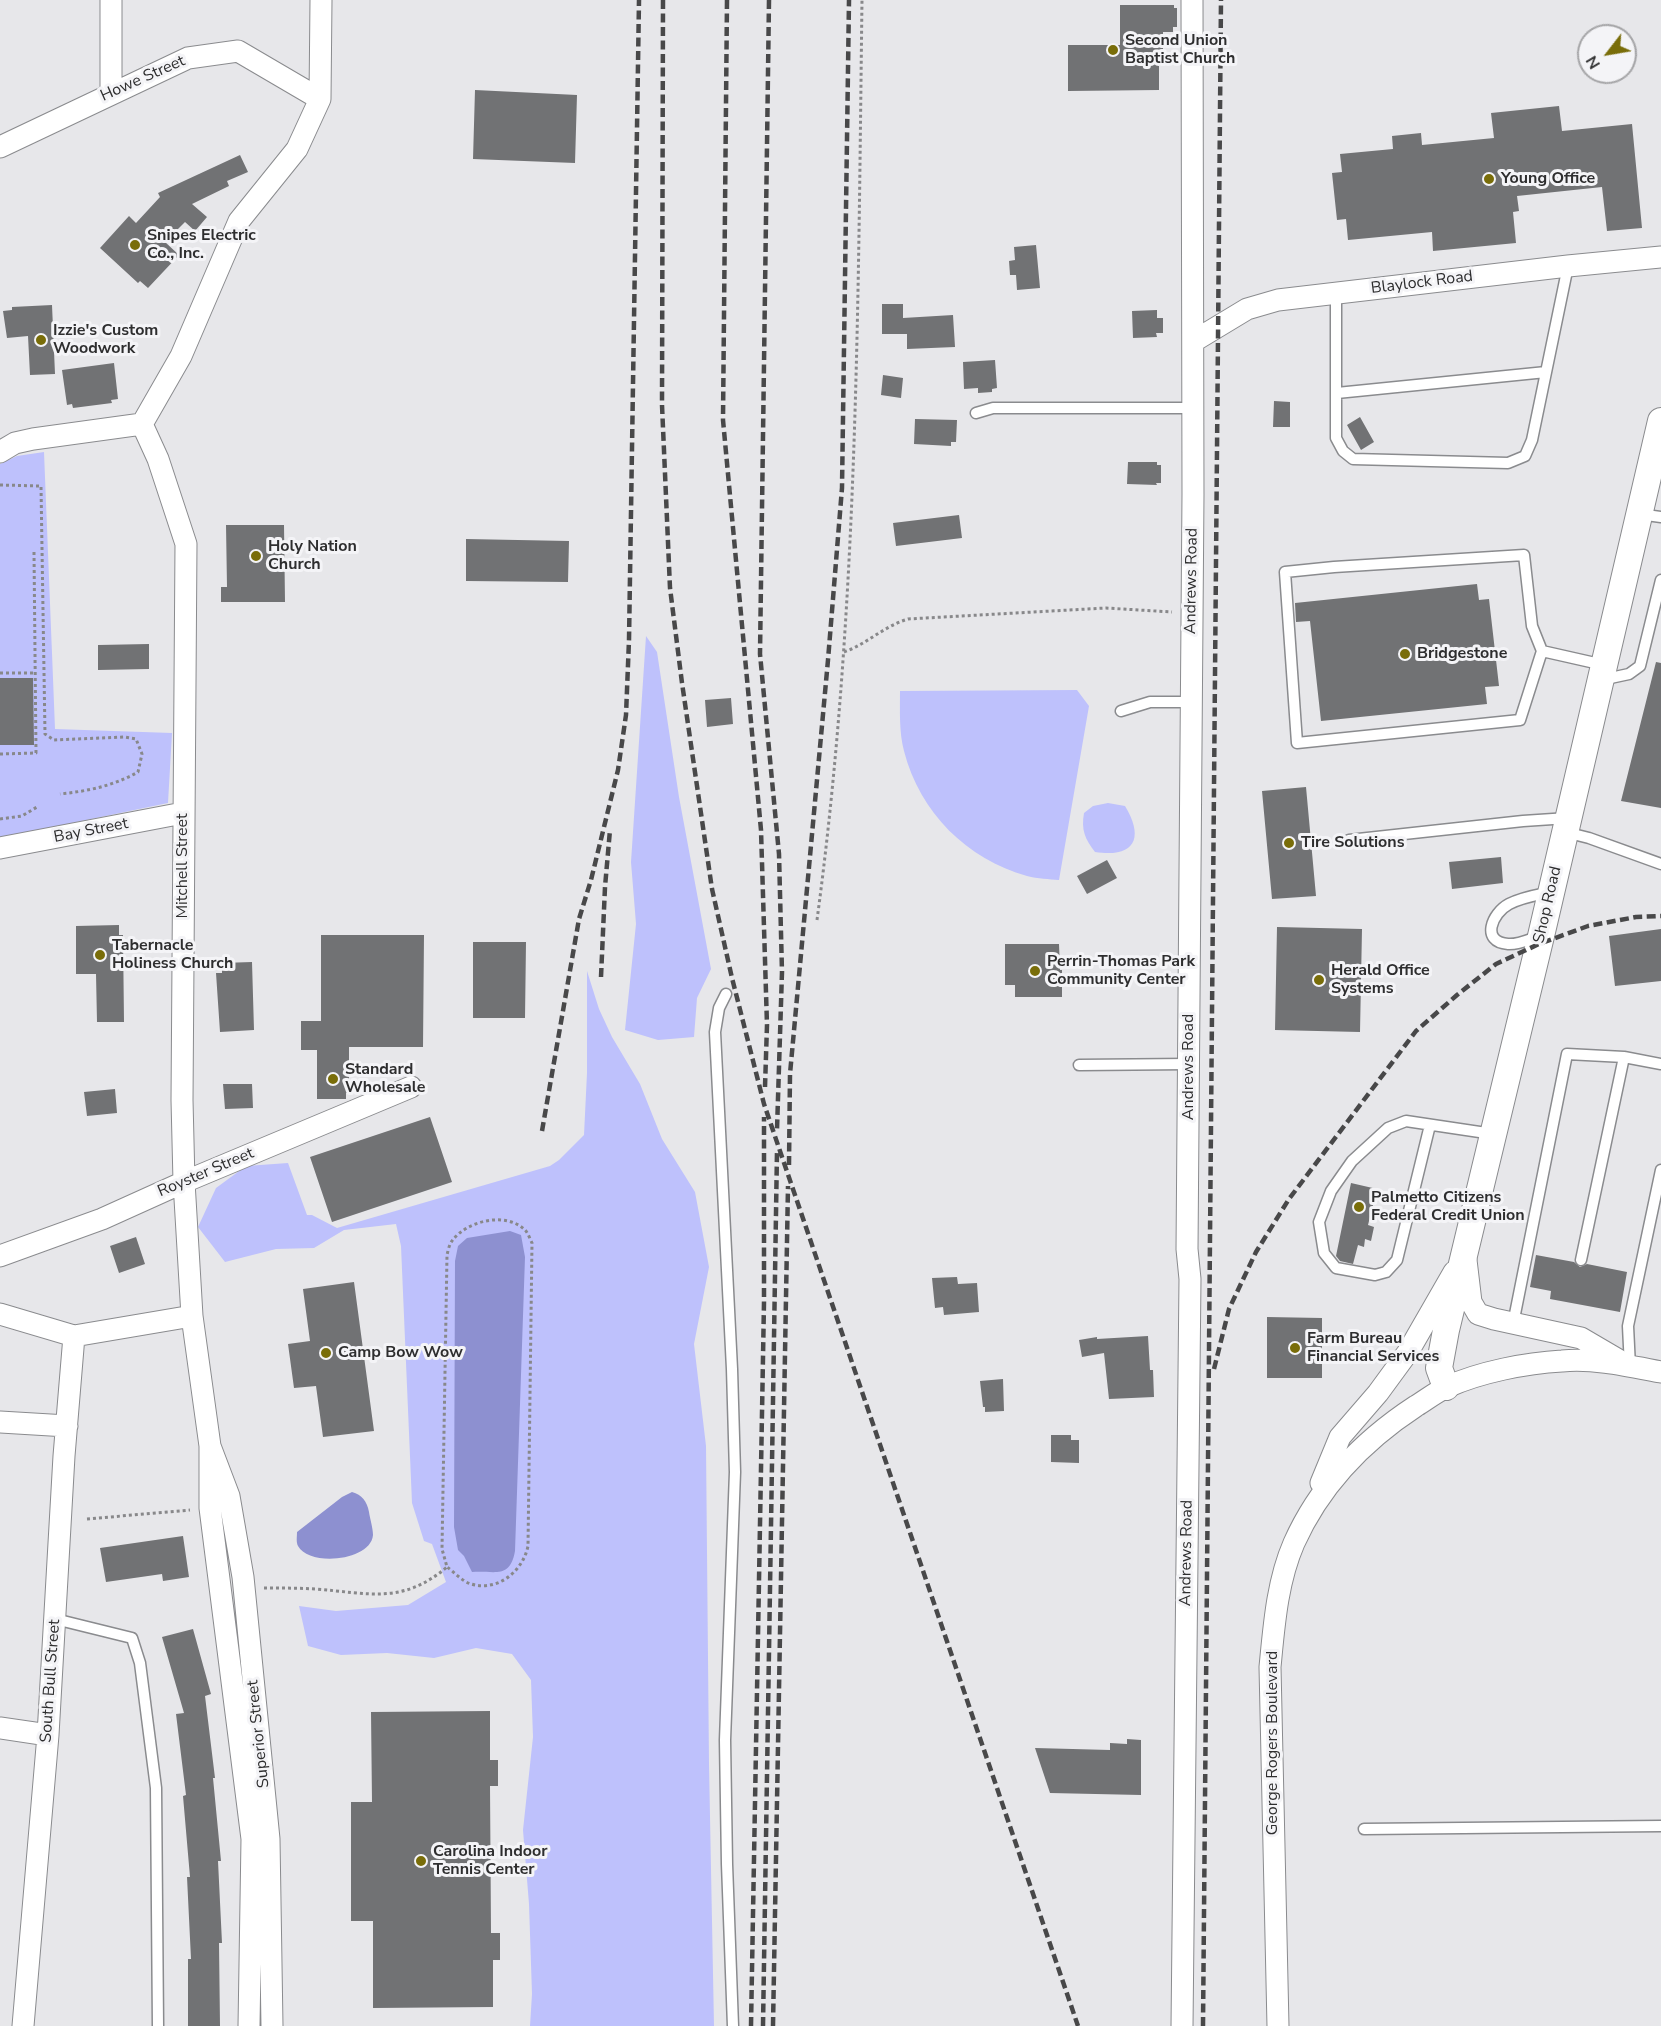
<!DOCTYPE html>
<html>
<head>
<meta charset="utf-8">
<style>
  body { margin:0 }
  #map { position:relative; width:1661px; height:2026px; overflow:hidden; background:#e7e7ea; font-family:"Nunito Sans",sans-serif }
  canvas { display:block }
  .north { position:absolute; left:1577px; top:24px; width:60px; height:60px; box-sizing:border-box; background:#f4f4f7; border:2px solid #a5a5a7; border-radius:50%; rotate:239deg; font-size:16px; font-weight:700; line-height:24px; text-align:center; color:#2e2e2f }
  .north::after { content:''; display:block; margin:auto; width:21px; height:27px; background:#796d09; clip-path:polygon(50% 0,100% 100%,50% 72%,0 100%) }
</style>
</head>
<body>
<div id="map">
<canvas width="1661" height="2026"></canvas>
<div class="north">N</div>
</div>
<script>
const ctx = document.querySelector('canvas').getContext('2d');
ctx.lineJoin = 'round';
function fill(path, color) { ctx.fillStyle = color; ctx.fill(path, 'evenodd'); }
function stroke(path, color, width, dash) { ctx.strokeStyle = color; ctx.lineWidth = width; ctx.lineCap = dash ? 'butt' : 'round'; ctx.setLineDash(dash || []); ctx.stroke(path); }
function drawText(font, color, halo, rows, align = 'center') {
  ctx.font = font + ' "Nunito Sans",sans-serif'; ctx.lineWidth = 6; ctx.setLineDash([]); ctx.textBaseline = 'middle'; ctx.strokeStyle = halo; ctx.fillStyle = color; for (const [text, x, y, turn = 0] of rows) {
    ctx.save(); ctx.translate(x, y); ctx.rotate((+turn || 0) * Math.PI / 180); ctx.textAlign = isNaN(turn) ? turn : align; if (halo) ctx.strokeText(text, 0, 0); ctx.fillText(text, 0, 0); ctx.restore();
  }
}
fill(new Path2D(`
  M44,452L55,729L172,733L168,803L0,838V464L17,456Z
  M646,636L657,652L679,797L711,969L697,998L694,1037L658,1040L625,1030L636,924L631,862Z
  M1077,690L1089,706L1059,880C1049,879 1038,879 1027,876C967,859 920,813 904,751C899,732 900,711 900,691Z
  M1108,803L1125,806C1145,839 1134,858 1095,852C1085,839 1081,830 1084,813L1093,806Z
  M587,971L599,1009L612,1037L640,1084L662,1139L695,1192L709,1267L694,1344L706,1446L709,1764L714,2026H530L532,1994L529,1904L523,1830L533,1737L531,1680L512,1654L476,1648L434,1658L387,1653L341,1655L308,1646L299,1606L336,1611L408,1605L446,1582L432,1544L424,1541L412,1503L401,1246L396,1224L344,1230L314,1248L276,1249L225,1262L198,1227L216,1188L246,1166L288,1163L307,1215H312L337,1228L550,1166L559,1160L584,1135L587,1073Z`), '#bec1fc');
fill(new Path2D(`
  M510,1231L521,1235L525,1257L515,1551C510,1580 494,1570 472,1572L464,1556L458,1550L454,1527L455,1261L458,1246L467,1238Z
  M352,1492C362,1495 367,1501 369,1512C370,1519 373,1528 373,1535C371,1561 309,1567 298,1546C296,1542 297,1537 297,1532L342,1497Z`), '#8d90d0');
fill(new Path2D(`
  M1120,5H1174V8H1177V27H1173V32H1163V66H1159V90L1068,91V45H1120Z
  M475,90L577,95L575,163L473,159Z
  M1559,106L1562,131L1632,124L1642,228L1607,231L1602,187L1517,196L1519,211L1513,212L1516,243L1433,251L1432,232L1348,240L1346,219L1337,220L1332,173L1342,172L1340,154L1393,149L1392,136L1421,133L1422,145L1494,138L1491,113Z
  M240,155L248,172L227,181L229,186L192,204L207,217L195,231L185,222L165,242L179,255L148,288L140,281L138,283L100,248L129,216L136,223L160,197L158,193Z
  M1036,245L1040,288L1017,290L1016,275H1010L1009,261L1015,260L1014,247Z
  M882,304H903V318L953,315L955,347L907,349V334H882Z
  M52,305L55,374L30,375L28,336L7,338L3,311L12,310V307Z
  M1157,310V318H1163V333H1156L1157,337L1133,338L1132,311Z
  M995,360L997,388L992,389V392L978,393V388L964,389L963,362Z
  M114,363L118,399L111,400L112,403L73,408L72,404L67,405L62,370Z
  M883,375L903,378L901,398L881,395Z
  M1274,401L1290,402V427H1273Z
  M1360,417L1374,442L1361,450L1347,425Z
  M915,419L957,420L956,442H951V446L914,444Z
  M1128,462H1157V465H1161V483H1156L1157,485L1127,484Z
  M959,515L962,538L896,546L893,523Z
  M226,525H284L285,602H221V587H227Z
  M466,539L569,541L568,582L466,581Z
  M1477,584L1479,600L1489,599L1499,686L1485,687L1487,704L1321,721L1310,621L1296,622L1295,603Z
  M149,644V669L98,670V645Z
  M1656,662L1661,663V808L1621,801Z
  M0,678H33L34,745H0Z
  M731,698L733,724L707,727L705,700Z
  M1306,787L1316,896L1272,899L1262,791Z
  M1501,857L1503,883L1452,889L1449,862Z
  M1107,860L1117,878L1087,894L1077,876Z
  M119,925V935H123L124,1022H97L96,974H76V926Z
  M1277,927L1362,929L1360,1032L1275,1030Z
  M1661,929V981L1615,986L1609,936Z
  M321,935H424L423,1047H349V1093H346V1099H317V1050H301V1021H321Z
  M473,942H526L525,1018H473Z
  M1005,944H1059L1060,970H1062V997H1015V985H1005Z
  M252,962L254,1030L220,1032L216,973H222V963Z
  M223,1084H252L253,1108L225,1109Z
  M115,1089L117,1113L87,1116L84,1092Z
  M430,1117L452,1182L332,1222L310,1157Z
  M1351,1183L1377,1189L1368,1225L1374,1227L1371,1241L1365,1239L1364,1247L1358,1245L1353,1264L1340,1261L1336,1256Z
  M136,1237L145,1264L119,1273L110,1246Z
  M1536,1255L1574,1262L1580,1267L1587,1264L1627,1272L1620,1312L1550,1299L1551,1291L1530,1287Z
  M957,1277L958,1284L977,1283L979,1312L944,1315L943,1307L935,1308L932,1278Z
  M354,1282L374,1431L323,1437L316,1386L294,1388L288,1344L310,1341L303,1289Z
  M1267,1317L1322,1318V1378H1267Z
  M1148,1336L1150,1370H1153L1154,1397L1109,1399L1104,1353L1082,1357L1079,1340L1097,1337V1339Z
  M1003,1379L1004,1411L985,1412V1407H983L980,1381Z
  M1051,1435H1071V1440H1079V1463L1051,1462Z
  M183,1536L189,1577L163,1581L162,1574L106,1582L100,1548Z
  M193,1629L211,1694L205,1696L215,1778H213L221,1861H218L222,1943H219L220,2026H188V1959H191L187,1877H190L183,1796L186,1795L176,1714L184,1713L162,1637Z
  M490,1711V1760H498V1786H490L491,1933H500V1960H493V2007L373,2008V1921H351V1802H372L371,1712Z
  M1127,1739L1141,1740V1795L1050,1793L1035,1748L1110,1750V1743L1127,1744Z`), '#717274');
const service = new Path2D(`
  M1336,293V438L1343,451L1353,459L1508,463L1525,456L1532,440L1568,266
  M1337,393L1546,372
  M976,413L993,408H1193
  M1639,514L1661,517
  M1542,651L1520,720L1297,743L1285,572L1334,567L1524,555L1532,626L1542,651L1604,665
  M1601,680L1629,674L1640,666L1661,580
  M1121,711L1150,702H1191
  M1565,832L1589,838L1661,864
  M1349,840L1523,821L1568,818
  M1540,936C1530,939 1518,945 1508,944C1480,942 1492,913 1509,904C1522,897 1537,895 1551,892
  M726,994L719,1008L715,1032L732,1369L735,1472L725,1740L727,1864L733,2026
  M1079,1065L1189,1064
  M1430,1125L1397,1260L1386,1272L1375,1275L1336,1268L1324,1253L1319,1222L1331,1191L1352,1161L1388,1128L1406,1121L1493,1134
  M1581,1260L1624,1057
  M1513,1324L1567,1054L1624,1057L1661,1064
  M1630,1367L1628,1326L1661,1170
  M55,1619L132,1638L140,1663L156,1788L158,2026
  M1364,1829L1661,1826`);
const minor = new Path2D(`
  M111,0V93
  M0,147L188,58L238,51L320,99
  M1194,341L1247,309L1278,300L1568,266L1661,257
  M142,424L158,459L186,544L182,1100L184,1182L192,1316
  M0,452L15,443L33,439L142,424L181,356L239,221L297,149L320,99L321,0
  M0,848L183,813
  M0,1256L102,1219L184,1182L411,1087
  M1466,1260L1471,1302L1478,1314L1494,1319L1581,1338L1622,1362
  M0,1314L74,1336L192,1316L210,1446
  M0,1422L67,1426
  M1321,1483L1340,1437L1378,1393L1408,1352L1454,1272
  M0,1728L48,1735
  M23,2026L48,1735L64,1456L74,1336
  M249,2026L252,1839L210,1508V1446L229,1496L243,1577L269,1839L272,2026
  M1182,2026L1190,1279L1187,1249L1193,494L1192,0
  M1278,2026L1270,1667C1274,1626 1277,1582 1294,1543C1320,1485 1364,1440 1416,1406C1426,1400 1436,1392 1447,1387C1480,1372 1526,1363 1562,1361C1595,1358 1629,1366 1661,1372`);
const tertiary = new Path2D(`
  M1446,1387L1439,1368L1446,1330L1541,936L1661,421`);
stroke(service, '#8a8b8e', 13);
stroke(minor, '#8a8b8e', 23);
stroke(tertiary, '#8a8b8e', 28);
stroke(new Path2D(`
  M0,485L41,486L45,734L54,740L124,737L136,739L142,754L138,772C113,786 88,791 60,794
  M844,652C867,644 884,626 908,619L1106,608L1172,612
  M0,673H34
  M0,754L36,753L34,552
  M0,819L22,816L37,807
  M817,920C858,615 858,307 862,0
  M87,1519L190,1510
  M264,1588C281,1588 298,1588 315,1589C369,1593 402,1605 447,1567L442,1549L447,1255C448,1251 449,1245 452,1241C466,1221 506,1211 525,1230C528,1233 530,1239 532,1243L528,1546C523,1571 498,1592 471,1584C463,1582 454,1572 447,1567`), '#88888a', 3, [3, 3]);
stroke(service, '#fff', 10);
stroke(minor, '#fff', 21);
stroke(tertiary, '#fff', 26);
stroke(new Path2D(`
  M663,0L662,405L670,588L682,683L712,889L732,978L764,1104L1078,2026
  M727,0L723,420L761,830L767,1025L765,1087
  M769,0L760,654L779,854L782,972L777,1130
  M601,977L605,887L610,830
  M542,1131L579,919L591,880L618,770L626,715L629,640L639,0
  M789,1165L790,1074L828,660L842,488L849,0
  M1214,1369L1229,1309L1256,1252L1289,1199L1416,1031L1457,995L1496,964L1539,944L1588,926L1636,917L1661,916
  M751,2026L764,1302V1117
  M763,2026L777,1151
  M773,2026L788,1186
  M1203,2026L1221,0`), '#484849', 4.5, [9, 4.5]);
for (const [x, y, r, color] of [
  [1113,50,6,"#796d09"],
  [1489,179,6,"#796d09"],
  [135,245,6,"#796d09"],
  [41,340,6,"#796d09"],
  [256,556,6,"#796d09"],
  [1405,654,6,"#796d09"],
  [1289,843,6,"#796d09"],
  [100,955,6,"#796d09"],
  [1035,971,6,"#796d09"],
  [1319,980,6,"#796d09"],
  [333,1079,6,"#796d09"],
  [1359,1207,6,"#796d09"],
  [1295,1348,6,"#796d09"],
  [326,1353,6,"#796d09"],
  [421,1861,6,"#796d09"]
]) { const dot = new Path2D(); dot.arc(x, y, r, 0, 2 * Math.PI); ctx.fillStyle = color; ctx.fill(dot); stroke(dot, '#f4f4f7', 2); }
drawText('bold 16px', '#2e2e2f', '#f4f4f7', [
  ["Second Union",1125,41],
  ["Baptist Church",1125,59],
  ["Young Office",1501,179],
  ["Snipes Electric",147,236],
  ["Co., Inc.",147,254],
  ["Izzie's Custom",53,331],
  ["Woodwork",53,349],
  ["Holy Nation",268,547],
  ["Church",268,565],
  ["Bridgestone",1417,654],
  ["Tire Solutions",1301,843],
  ["Tabernacle",112,946],
  ["Holiness Church",112,964],
  ["Perrin-Thomas Park",1047,962],
  ["Community Center",1047,980],
  ["Herald Office",1331,971],
  ["Systems",1331,989],
  ["Standard",345,1070],
  ["Wholesale",345,1088],
  ["Palmetto Citizens",1371,1198],
  ["Federal Credit Union",1371,1216],
  ["Farm Bureau",1307,1339],
  ["Financial Services",1307,1357],
  ["Camp Bow Wow",338,1353],
  ["Carolina Indoor",433,1852],
  ["Tennis Center",433,1870]
], 'left');
drawText('16px', '#2e2e2f', '#f4f4f7', [
  ["Howe Street",143,79,-24],
  ["Blaylock Road",1422,283,-7],
  ["Andrews Road",1192,581,-89],
  ["Bay Street",91,831,-11],
  ["Mitchell Street",183,866,-90],
  ["Shop Road",1548,905,-77],
  ["Andrews Road",1189,1067,-90],
  ["Royster Street",206,1173,-23],
  ["Andrews Road",1187,1553,-89],
  ["South Bull Street",51,1681,-86],
  ["Superior Street",259,1734,-96],
  ["George Rogers Boulevard",1273,1743,-90]
]);
</script>
</body>
</html>
